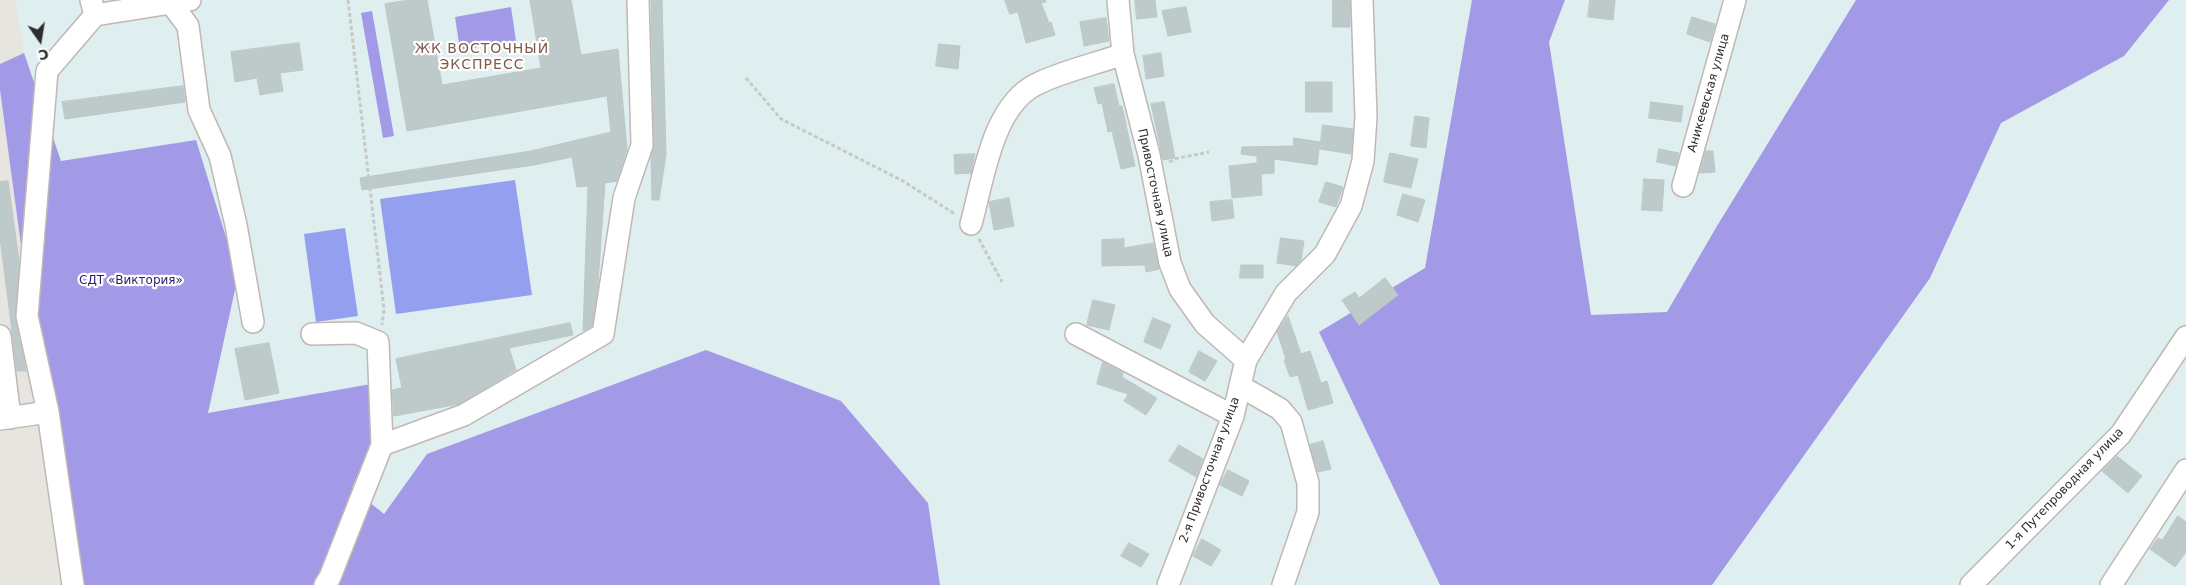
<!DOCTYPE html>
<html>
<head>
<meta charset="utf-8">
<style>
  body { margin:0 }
  #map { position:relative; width:2186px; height:585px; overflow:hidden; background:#dfeeef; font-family:"DejaVu Sans",sans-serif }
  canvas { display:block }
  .north { position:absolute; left:15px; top:15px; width:50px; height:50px; -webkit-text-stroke:4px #fff; paint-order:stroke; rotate:167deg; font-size:14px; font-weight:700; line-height:20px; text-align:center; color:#2d2d2d }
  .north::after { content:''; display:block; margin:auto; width:18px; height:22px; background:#2d2d2d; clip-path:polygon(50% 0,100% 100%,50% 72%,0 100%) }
</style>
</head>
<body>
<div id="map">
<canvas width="2186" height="585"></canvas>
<div class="north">С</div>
</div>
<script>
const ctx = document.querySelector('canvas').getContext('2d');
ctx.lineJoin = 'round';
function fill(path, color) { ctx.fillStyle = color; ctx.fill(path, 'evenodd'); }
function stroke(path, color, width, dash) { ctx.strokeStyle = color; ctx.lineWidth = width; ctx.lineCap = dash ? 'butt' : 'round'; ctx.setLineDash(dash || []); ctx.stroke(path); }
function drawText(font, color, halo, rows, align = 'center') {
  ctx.font = font + ' "DejaVu Sans",sans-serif'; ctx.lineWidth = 4.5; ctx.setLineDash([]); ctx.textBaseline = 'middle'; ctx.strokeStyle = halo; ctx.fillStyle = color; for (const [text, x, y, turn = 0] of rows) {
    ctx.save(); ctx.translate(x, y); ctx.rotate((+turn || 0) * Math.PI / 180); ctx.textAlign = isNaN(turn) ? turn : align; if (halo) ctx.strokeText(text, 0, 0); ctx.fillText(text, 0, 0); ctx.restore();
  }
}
fill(new Path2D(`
  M0,0H16L24,53L0,64Z
  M0,90L46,435L67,585H0Z`), '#e7e5df');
fill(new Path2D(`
  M1472,0H1565L1549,42L1591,315L1667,312L1717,226L1856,0H2169L2124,56L2001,123L1930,278L1712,585H1440L1319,332L1425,268Z
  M511,7L516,41L460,50L455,17Z
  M372,11L394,136L383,138L361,13Z
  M24,53L61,161L196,140L238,276L208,413L371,384L370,445L352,488L384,514L427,454L706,350L841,401L928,503L940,585H67L0,90V64Z`), '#a39ae7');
fill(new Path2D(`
  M515,180L532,295L396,314L380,199Z
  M345,228L358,316L316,322L304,234Z`), '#959fef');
const building = new Path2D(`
  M410,0H427L442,85L541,68L530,0H571L581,55L618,49L627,149L617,181L605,183L598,284L592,326L583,331L588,186L577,187L572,157L534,165L362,190L360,178L531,151L611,132L607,96L407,131L385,4Z
  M657,0H662L666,155L659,200H652L651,157L654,145L651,1Z
  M1005,0H1045L1046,2L1041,3L1049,23L1051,22L1055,35L1026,43L1018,12L1010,14Z
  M1135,0H1155L1157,17L1137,19Z
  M1333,0H1350V27H1333Z
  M1590,0H1615L1613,20L1588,17Z
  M1186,7L1191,32L1168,36L1162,11Z
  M1692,17L1715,24L1710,42L1687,34Z
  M1106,18L1109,41L1084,46L1080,22Z
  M299,43L303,70L280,73L283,91L260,95L257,78L235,82L231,52Z
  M939,44L960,46L958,69L936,66Z
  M1161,53L1164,76L1146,79L1143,56Z
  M1306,82H1332V112H1306Z
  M1114,84L1119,106H1122L1135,166L1121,169L1112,131L1108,132L1102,103L1098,104L1094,88Z
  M183,86L185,102L65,119L62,102Z
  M1164,102L1175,158L1163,160L1151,104Z
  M1651,102L1683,106L1681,122L1649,118Z
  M1415,116L1429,118L1426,148L1411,146Z
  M1323,125L1353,129L1351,154L1320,149Z
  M1294,138L1320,142L1317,165L1274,159V173L1261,174L1262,195L1232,198L1229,166L1257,163V156L1241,154L1242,147L1293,146Z
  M1659,149L1679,153L1676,166L1657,162Z
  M1706,151H1713L1715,172L1700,173Z
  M1390,153L1418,159L1411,188L1384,182Z
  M975,154L971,173L955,174L954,155Z
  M1644,179L1664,180L1662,211L1642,210Z
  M8,181L19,261L15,318L26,371H17L0,237V182Z
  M1326,182L1343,187L1336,207L1319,202Z
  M1403,194L1425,200L1418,222L1397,215Z
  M1009,198L1014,226L994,230L989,202Z
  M1232,200L1234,218L1212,221L1210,202Z
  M1281,238L1304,241L1301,260L1296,266L1277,263Z
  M1124,239V248L1153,243L1159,269L1146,272L1145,265L1102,266V240Z
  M1241,265H1263V278H1240Z
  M1385,278L1398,295L1359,325L1342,300L1355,292L1359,298Z
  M1093,300L1115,305L1109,330L1087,325Z
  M1288,316L1301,354L1310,351L1321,383L1327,381L1333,403L1308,410L1298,375L1290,377L1284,360L1286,359L1277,332Z
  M1153,318L1171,325L1161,349L1144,342Z
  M570,323L573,335L509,348L516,370L459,404L394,416L392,390L402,388L396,359Z
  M269,343L279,393L245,400L235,349Z
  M1199,351L1217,361L1205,381L1189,372Z
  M1103,362L1123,373L1122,377L1157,398L1146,415L1124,401L1128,394L1097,384Z
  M1323,441L1331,469L1318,472L1310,445Z
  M1179,445L1203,459L1196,477L1169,461Z
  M2117,456L2142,476L2128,493L2102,471Z
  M1228,470L1249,481L1242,496L1220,485Z
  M2178,516L2186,522V552L2175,567L2150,549L2158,538L2162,540Z
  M1202,539L1221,550L1211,566L1193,556Z
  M1129,543L1149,554L1141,567L1121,556Z`);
fill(building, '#bec9ca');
stroke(building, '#b8c9cb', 1);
const minor = new Path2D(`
  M91,0L95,15L190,0
  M1118,0L1123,54L1149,155L1170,263L1180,289L1205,324L1246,360
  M171,3L188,26L199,110L220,156L236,225L253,322
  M1683,186L1735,0
  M971,224C983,181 992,105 1037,84C1063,71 1096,64 1123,54
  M312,334L356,333L378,342L382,445L330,577L325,585
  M1076,334L1233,416
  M0,336L10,418
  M1240,386L1280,409L1291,422L1308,483V512L1283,585
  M0,419L48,412
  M382,445L464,415L603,334L624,198L642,145L638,0
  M73,585L48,412L27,316L47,71L95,15
  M1168,585L1233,416L1246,360L1286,293L1325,254L1351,206L1363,161L1366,117L1362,0
  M1971,585L2121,434L2186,337
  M2111,585L2186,470`);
stroke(minor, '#c1b7b3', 24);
stroke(new Path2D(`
  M348,0L384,309L382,325
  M746,78L781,119L903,181L955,214
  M1169,162L1178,158L1209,152
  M979,239L1002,282`), '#c8c8c8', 3, [4, 2.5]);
stroke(minor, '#fff', 21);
drawText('12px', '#2d2d2d', '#fff', [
  ["Аникеевская улица",1709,93,-74],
  ["Привосточная улица",1155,193,78],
  ["2-я Привосточная улица",1210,470,-70],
  ["1-я Путепроводная улица",2065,489,-46]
]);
drawText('12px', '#2e186f', '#fff', [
  ["СДТ «Виктория»",131,281]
]);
ctx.letterSpacing = '1px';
drawText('14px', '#805a4a', '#fff', [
  ["ЖК ВОСТОЧНЫЙ",482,49],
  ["ЭКСПРЕСС",482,65]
]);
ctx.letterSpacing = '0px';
</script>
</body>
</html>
